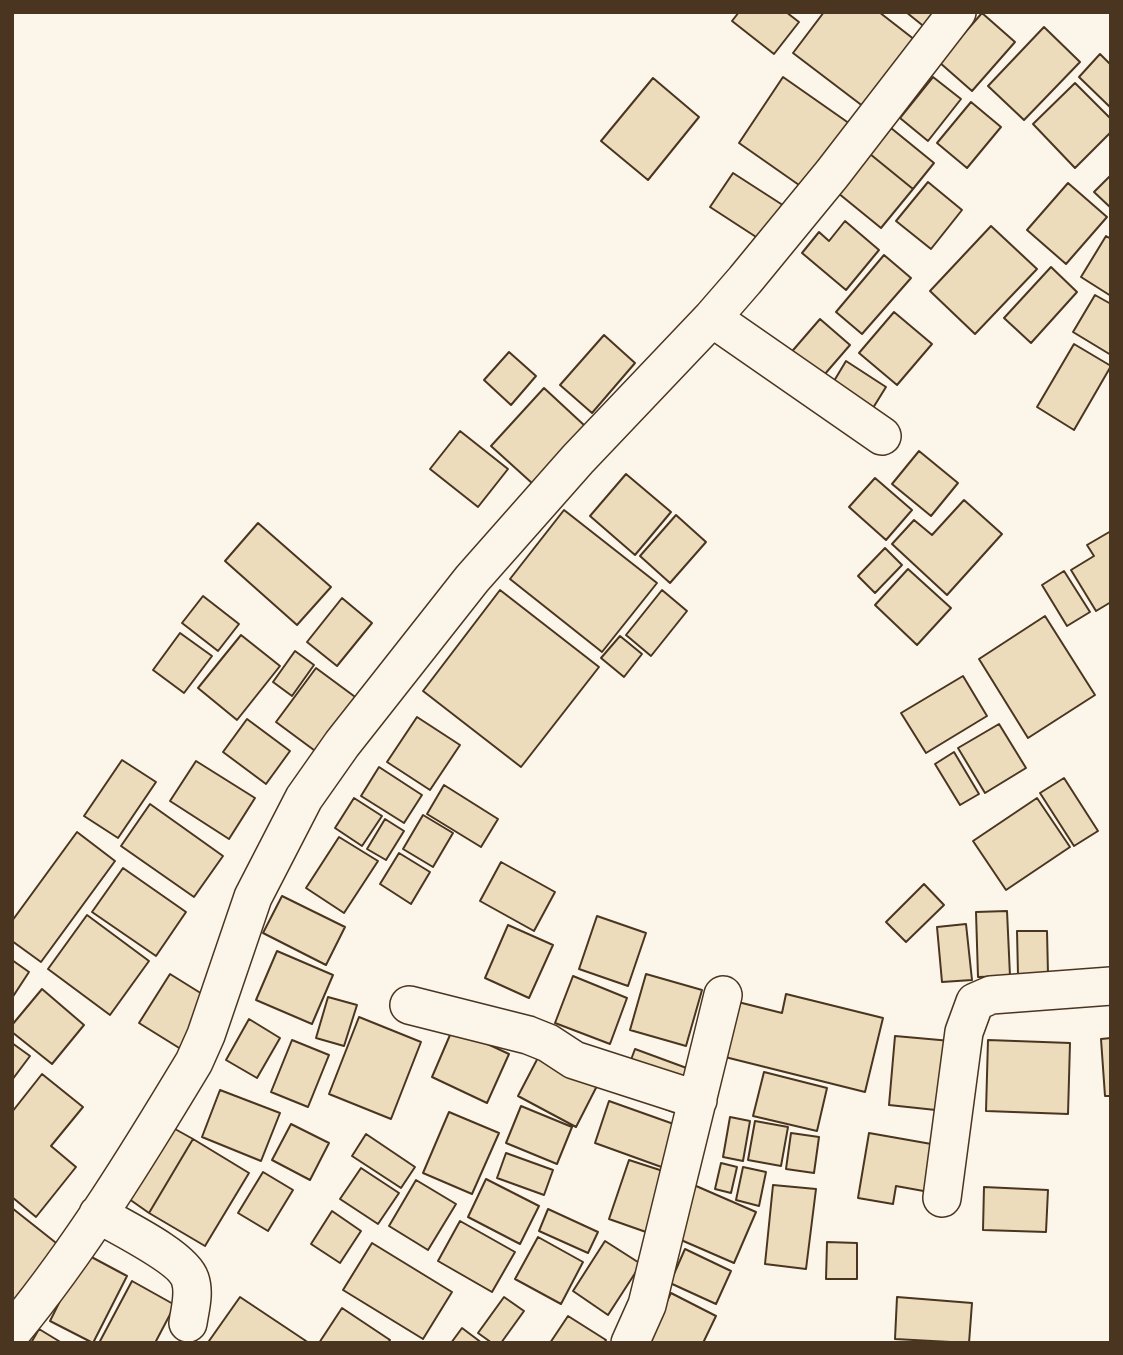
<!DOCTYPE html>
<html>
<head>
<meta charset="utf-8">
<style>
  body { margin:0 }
  #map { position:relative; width:1123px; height:1355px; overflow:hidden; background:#fbf6e9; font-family:Georgia,serif }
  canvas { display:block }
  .frame { position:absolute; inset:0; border:14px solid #4a3520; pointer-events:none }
</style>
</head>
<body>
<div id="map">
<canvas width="1123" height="1355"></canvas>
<div class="frame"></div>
</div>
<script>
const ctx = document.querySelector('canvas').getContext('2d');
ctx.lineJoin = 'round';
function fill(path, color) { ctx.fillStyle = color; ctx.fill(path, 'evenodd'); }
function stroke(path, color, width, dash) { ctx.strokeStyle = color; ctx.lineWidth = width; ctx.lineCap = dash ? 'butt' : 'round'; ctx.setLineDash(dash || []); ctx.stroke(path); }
const building = new Path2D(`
  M739,12H786L799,22L774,54L732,21Z
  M824,12H879L915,40L864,107L793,53Z
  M906,12H948L932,33Z
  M982,13L1015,42L972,91L939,62Z
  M1044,27L1080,62L1024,120L988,86Z
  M1100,54L1111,65V108L1079,77Z
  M783,77L853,126L809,192L739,143Z
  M933,77L961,99L928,141L900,118Z
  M653,78L699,117L648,180L601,141Z
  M1075,83L1111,119V132L1075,168L1033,124Z
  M971,102L1001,127L967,168L937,143Z
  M891,128L934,163L913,189L870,154Z
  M870,154L913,189L881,228L838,193Z
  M733,173L792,211L770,246L710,207Z
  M1111,175V208L1094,192Z
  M928,182L962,210L931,249L896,221Z
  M1068,183L1107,217L1066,264L1027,230Z
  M845,221L879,250L846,290L802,253L819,232L829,241Z
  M991,226L1037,269L975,334L930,291Z
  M1106,236L1111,239V296L1081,277Z
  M884,255L911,278L862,334L836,312Z
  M1051,267L1077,292L1031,343L1004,318Z
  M1095,295L1111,304V355L1073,332Z
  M894,312L932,344L897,385L859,353Z
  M820,319L850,345L818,382L788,356Z
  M604,335L635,363L592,413L560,385Z
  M1074,344L1111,366L1074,430L1037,407Z
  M509,352L536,376L511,405L484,380Z
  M846,361L886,387L868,416L828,391Z
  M544,388L585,426L533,484L491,446Z
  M460,431L508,469L478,507L430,469Z
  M919,451L958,483L931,516L892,484Z
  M626,474L671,512L635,555L590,516Z
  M875,478L912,510L886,540L849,507Z
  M964,500L1002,534L947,595L892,544L914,520L932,535Z
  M564,510L657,583L602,652L510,579Z
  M676,515L706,542L670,583L640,556Z
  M258,523L331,587L297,625L225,561Z
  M1111,531V602L1096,611L1071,570L1094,556L1087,545Z
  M885,548L902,565L875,593L858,576Z
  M908,569L951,608L917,645L875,605Z
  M1064,571L1090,612L1067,626L1042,585Z
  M500,590L599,667L521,767L423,691Z
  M662,590L687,611L651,656L626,635Z
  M203,596L239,624L218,651L182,623Z
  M342,598L372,623L337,666L307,642Z
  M1045,616L1095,695L1028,738L979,659Z
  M180,633L212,656L184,693L153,670Z
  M241,635L280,666L237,720L198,688Z
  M620,636L642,654L624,677L601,658Z
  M295,651L314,665L292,696L273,682Z
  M316,668L362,702L322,756L276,722Z
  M963,676L987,716L926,753L901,713Z
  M417,717L460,745L430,790L387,762Z
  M247,719L290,751L266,784L223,752Z
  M999,724L1026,768L985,793L958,748Z
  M954,752L979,794L960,805L935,764Z
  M122,760L156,782L118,838L84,816Z
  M196,761L255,798L229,839L170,801Z
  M379,767L422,795L404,823L361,796Z
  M1064,778L1098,831L1074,846L1040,793Z
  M444,785L498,819L481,847L427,814Z
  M354,798L382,816L362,846L335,828Z
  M1037,798L1070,847L1006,890L973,841Z
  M150,804L223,856L194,897L121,846Z
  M423,815L453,833L433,867L403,849Z
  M385,819L404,831L386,860L367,849Z
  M77,832L115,861L41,962L12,941V921Z
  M339,837L378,861L344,913L306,888Z
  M399,853L430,872L411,904L380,884Z
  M501,862L555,892L534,931L480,901Z
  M123,868L186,912L156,956L92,912Z
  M924,884L944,905L906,942L886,922Z
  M282,896L345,927L326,965L263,933Z
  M1007,911L1010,976L978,977L976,912Z
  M87,915L149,961L110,1015L48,969Z
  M597,916L646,933L628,986L579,969Z
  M966,924L972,980L942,982L937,927Z
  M508,925L553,945L529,998L485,978Z
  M1017,931H1047L1048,974L1018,975Z
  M277,951L333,975L312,1024L256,1000Z
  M12,960L29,972L12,998Z
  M170,974L215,1002L184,1051L139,1023Z
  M646,974L702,990L686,1046L630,1030Z
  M573,976L627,998L610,1044L555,1023Z
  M42,989L84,1025L52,1064L12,1032V1025Z
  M786,994L883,1018L865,1092L725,1057L738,1002L782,1013Z
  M328,997L357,1005L344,1046L316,1038Z
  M359,1017L421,1042L391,1119L329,1094Z
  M249,1019L280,1038L257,1078L226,1060Z
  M453,1028L509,1054L487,1103L432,1077Z
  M895,1036L951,1041L945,1111L889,1105Z
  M1111,1038V1096H1105L1101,1039Z
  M292,1040L329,1055L308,1107L271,1092Z
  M988,1040L1070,1043L1068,1114L986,1111Z
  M12,1043L30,1056L12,1080Z
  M635,1049L692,1070L676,1113L619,1092Z
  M542,1050L600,1080L576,1127L518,1096Z
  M764,1072L827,1088L817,1131L753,1116Z
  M42,1074L83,1107L51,1146L76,1167L36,1217L12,1197V1112Z
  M220,1090L280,1113L261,1161L202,1137Z
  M609,1101L682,1127L667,1169L595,1143Z
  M521,1106L572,1127L557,1164L506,1143Z
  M449,1112L499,1133L472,1194L423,1173Z
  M730,1117L750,1121L743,1161L723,1157Z
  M755,1121L788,1127L781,1166L748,1160Z
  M166,1124L193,1139L149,1213L122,1194Z
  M291,1124L329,1143L310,1180L272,1160Z
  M791,1133L819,1137L814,1173L786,1169Z
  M869,1133L937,1145L929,1192L896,1186L893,1204L858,1198Z
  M366,1134L415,1167L401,1188L352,1156Z
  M193,1139L249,1173L205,1246L149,1213Z
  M506,1153L553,1170L544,1195L497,1178Z
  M629,1160L666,1172L646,1232L609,1219Z
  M721,1163L737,1167L731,1193L715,1189Z
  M743,1167L766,1172L759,1206L736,1200Z
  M361,1168L399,1193L378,1224L340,1199Z
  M263,1172L293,1190L268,1231L238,1213Z
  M486,1179L539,1206L520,1244L468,1217Z
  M680,1179L756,1212L734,1263L658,1230Z
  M416,1180L456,1204L428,1250L389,1226Z
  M773,1185L816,1189L806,1269L765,1264Z
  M984,1187L1048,1190L1046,1232L983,1230Z
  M12,1208L65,1250L12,1316Z
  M548,1209L598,1232L588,1253L539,1231Z
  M332,1211L361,1231L340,1263L311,1244Z
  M460,1221L515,1252L492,1292L438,1261Z
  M538,1237L583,1262L561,1304L515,1279Z
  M605,1241L641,1264L608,1315L573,1291Z
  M827,1242L857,1243V1279H826Z
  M372,1243L452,1292L423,1339L343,1290Z
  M685,1249L731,1271L716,1304L670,1283Z
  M84,1253L127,1276L93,1343L50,1321Z
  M132,1281L175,1305L155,1343H99Z
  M671,1293L716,1316L703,1343H646Z
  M240,1297L309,1343H212L209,1341Z
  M504,1297L524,1311L501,1343H492L478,1333Z
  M897,1297L972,1303L969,1343L895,1339Z
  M342,1308L390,1340L388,1343H319Z
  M568,1316L606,1340L604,1343H550Z
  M462,1328L482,1343H451Z
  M39,1329L62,1343H31Z`);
fill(building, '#ecdcbc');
stroke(building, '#4a3520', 2);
const minor = new Path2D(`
  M712,318L882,436
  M409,1005L528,1035L548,1043L574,1060L698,1100
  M942,1198L964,1032L975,1002L991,995L1111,986
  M98,1214C120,1227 183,1257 190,1279C195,1293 190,1309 188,1323
  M12,1332C81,1248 138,1155 194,1062L206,1035L253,897L304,798L342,744L472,579L578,459L712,318L745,280L832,174L957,12
  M630,1343L647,1305L723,995`);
stroke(minor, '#4a3520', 40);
stroke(minor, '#fbf6e9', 37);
</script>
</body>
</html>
